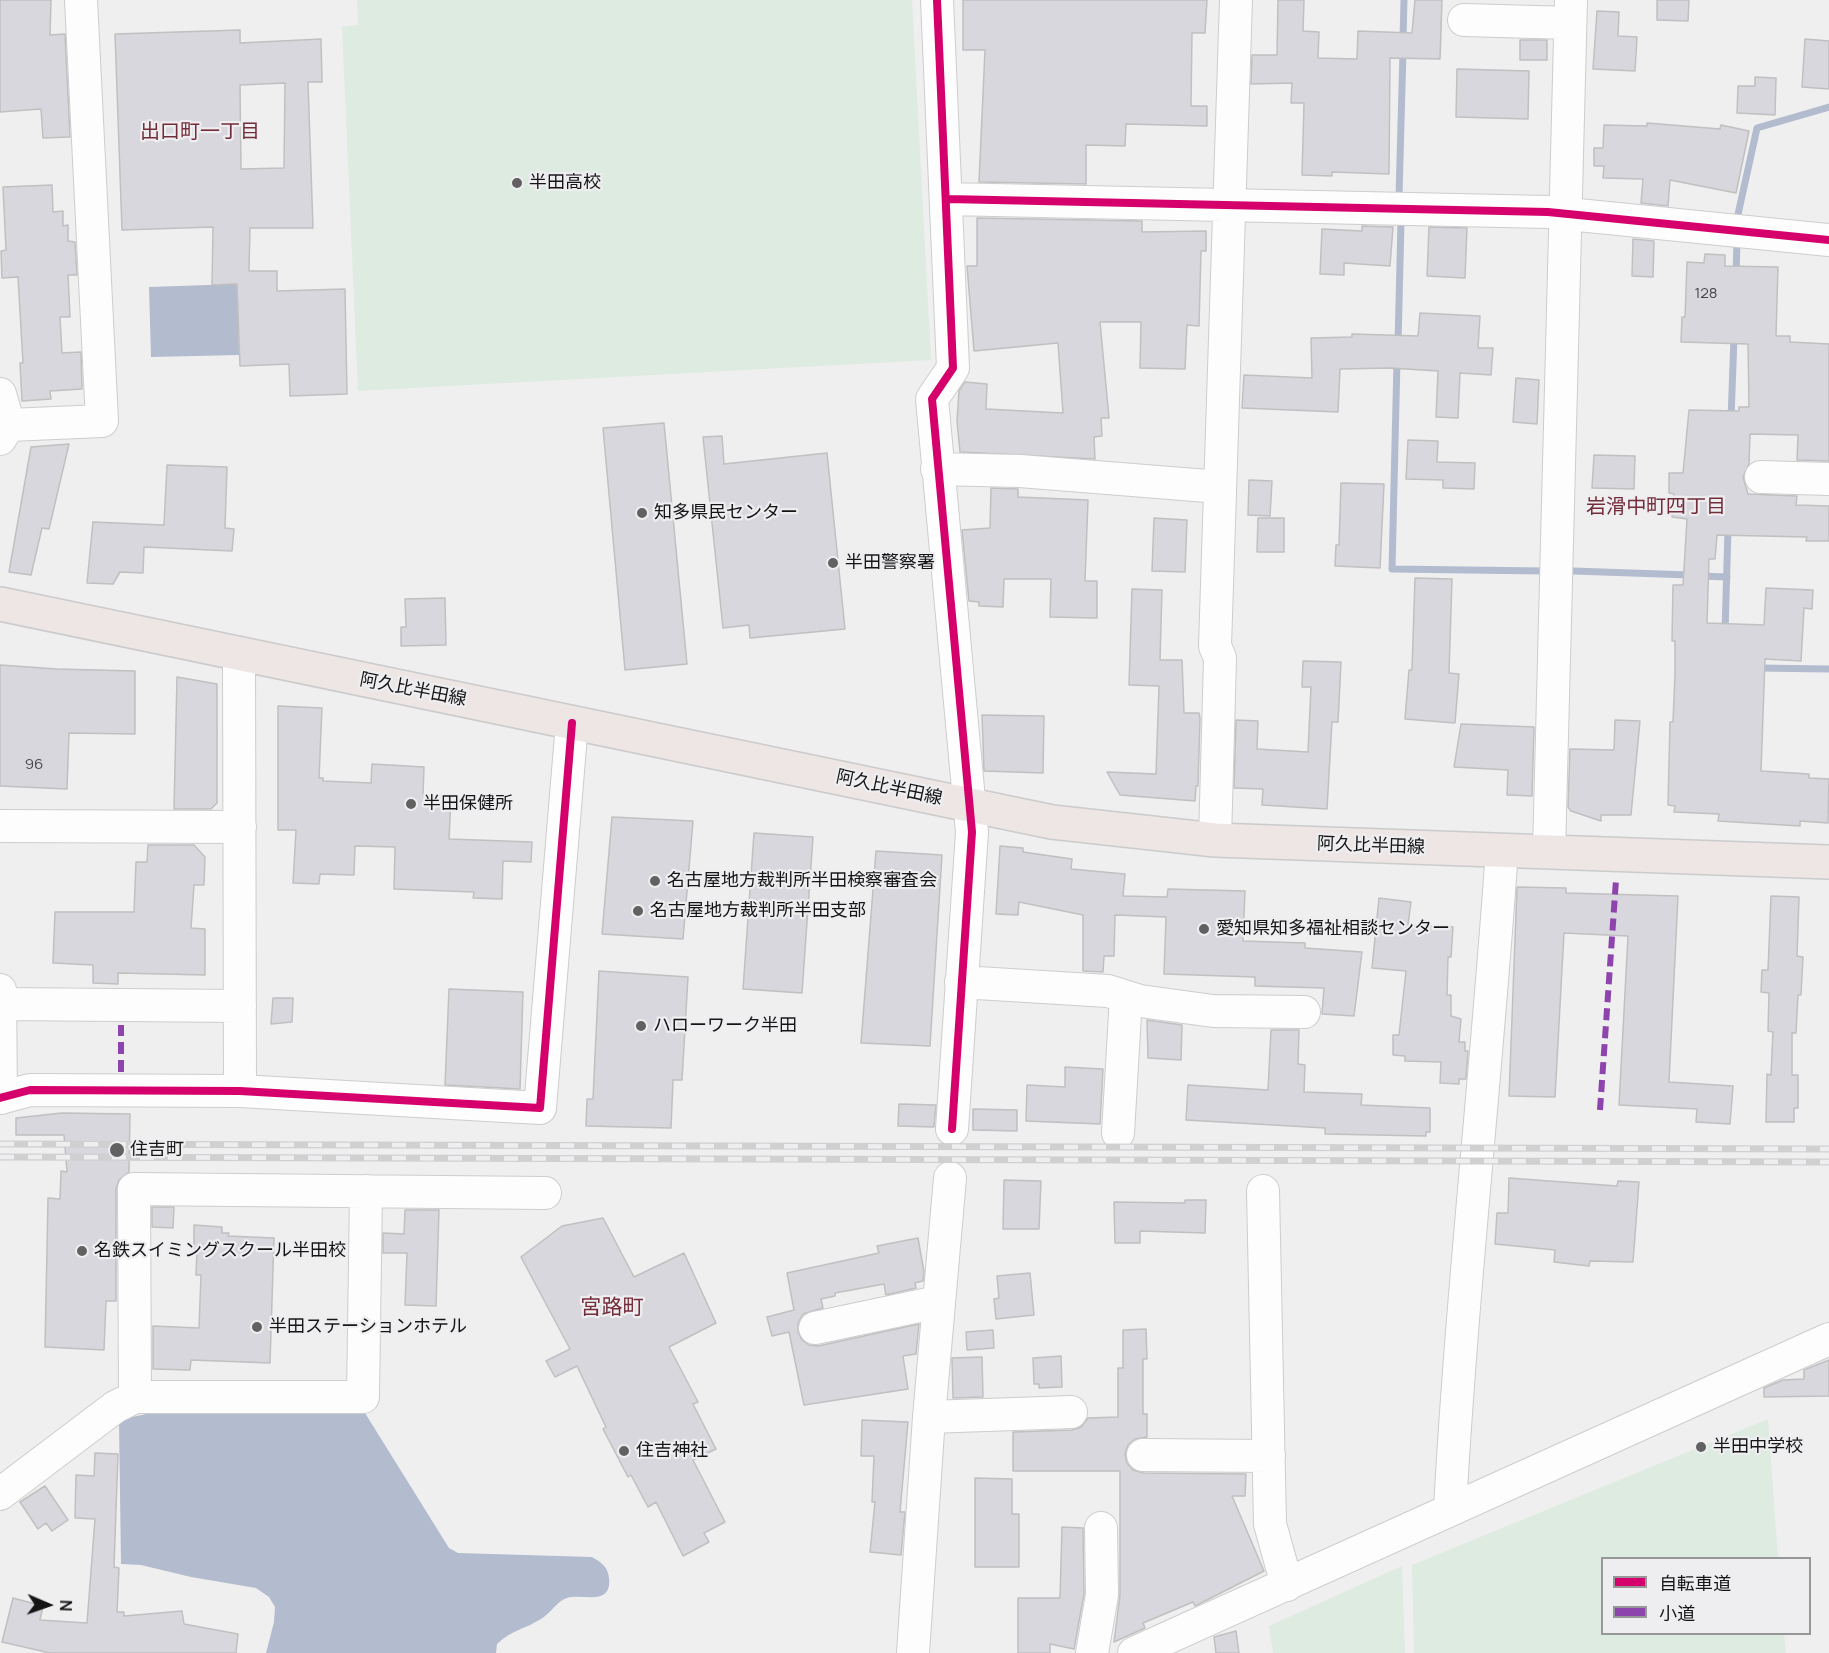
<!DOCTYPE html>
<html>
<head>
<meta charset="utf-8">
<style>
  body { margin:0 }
  #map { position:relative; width:1829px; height:1653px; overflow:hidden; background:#efeff0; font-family:Manrope,"Noto Sans JP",sans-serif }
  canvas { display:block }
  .legend { position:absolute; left:1601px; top:1557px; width:210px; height:78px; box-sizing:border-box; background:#eeeef1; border:2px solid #979799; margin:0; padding:8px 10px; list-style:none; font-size:18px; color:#151516 }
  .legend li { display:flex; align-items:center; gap:12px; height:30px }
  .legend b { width:30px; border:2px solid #979799 }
  .north { position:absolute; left:18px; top:1575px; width:60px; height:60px; -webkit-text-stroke:4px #eeeef1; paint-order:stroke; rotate:92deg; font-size:16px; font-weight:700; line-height:24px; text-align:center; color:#151516 }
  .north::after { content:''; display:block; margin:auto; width:21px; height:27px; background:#151516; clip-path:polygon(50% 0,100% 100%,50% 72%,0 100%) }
</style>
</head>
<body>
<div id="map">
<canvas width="1829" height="1653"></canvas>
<ul class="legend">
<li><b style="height:8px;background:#d6006c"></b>自転車道</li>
<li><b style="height:8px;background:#8e44ad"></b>小道</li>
</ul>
<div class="north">N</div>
</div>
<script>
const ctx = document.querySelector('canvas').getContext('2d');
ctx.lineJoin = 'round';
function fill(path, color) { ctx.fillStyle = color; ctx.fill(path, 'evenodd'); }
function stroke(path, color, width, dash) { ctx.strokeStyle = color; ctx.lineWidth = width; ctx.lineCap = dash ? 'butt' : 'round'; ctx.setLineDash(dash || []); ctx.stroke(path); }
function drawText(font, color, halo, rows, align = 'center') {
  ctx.font = font + ' Manrope,"Noto Sans JP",sans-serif'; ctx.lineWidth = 4.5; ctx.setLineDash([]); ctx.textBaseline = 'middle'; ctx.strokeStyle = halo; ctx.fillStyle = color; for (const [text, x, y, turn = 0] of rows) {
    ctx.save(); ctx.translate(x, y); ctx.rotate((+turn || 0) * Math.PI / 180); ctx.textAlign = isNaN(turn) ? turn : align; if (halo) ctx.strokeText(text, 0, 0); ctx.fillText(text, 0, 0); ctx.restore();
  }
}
fill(new Path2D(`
  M357,0H912L931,360L358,391L342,27L358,25Z
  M1768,1419L1778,1558H1602V1634H1784L1786,1653H1414L1412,1565Z
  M1402,1566L1405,1653H1273L1269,1626Z`), '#deebe0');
fill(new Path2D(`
  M237,284L239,355L151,357L149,287Z
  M156,1412L365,1413L449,1548L458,1553L592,1557C601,1562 608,1567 609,1578C612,1607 583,1593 567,1598C557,1601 550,1614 541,1619C525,1629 512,1630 497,1644L496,1653H266L274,1622L275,1607L269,1597L256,1588L191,1577L141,1565L121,1564L119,1423L132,1417Z`), '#b2bcce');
stroke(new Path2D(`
  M1403,39L1404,0
  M1399,196L1403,51
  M1737,219L1757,128L1829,107
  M1732,242H1737L1736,275
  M1398,344L1401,221
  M1397,361L1392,569L1544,571
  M1731,419L1734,337
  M1573,571L1690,575
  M1701,576L1727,577
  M1725,632L1728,529
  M1757,668L1829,669`), '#b2bcce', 7);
const building = new Path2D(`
  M0,0H51L50,35L65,34L70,137L43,138L41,109L0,112Z
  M963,0H1207L1205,33H1192L1191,106H1207V126L1126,124L1125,146L1086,145V184L979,182L985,50H963Z
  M1278,0H1304L1303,31L1319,32L1318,58L1357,59L1358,31L1412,33L1415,0H1442L1440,59L1390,58L1389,174L1332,172V176L1302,175L1304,103H1291L1292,83L1251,84L1252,55H1277Z
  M1657,0H1689L1688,21L1657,20Z
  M1597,11L1619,12L1618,36L1637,37L1635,71L1593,69Z
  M240,30V43L321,39L322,82H308L313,228H250L249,271H277V291L345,289L347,394L290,396L289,364L240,366L237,284L212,285L213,227L122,230L115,34ZM285,83L284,168L241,169L240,85Z
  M1805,39L1829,41V89L1802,87Z
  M1520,40H1547V60H1520Z
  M1457,69L1529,71L1528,119L1456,117Z
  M1755,77L1776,78L1775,115L1737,113L1738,86H1755Z
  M1647,123L1720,129L1721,125L1749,131L1736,193L1670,180L1668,206L1641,203L1643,179L1603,178L1604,166H1594V148H1603L1604,125L1647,126Z
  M52,185L53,212L63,211V226L68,225V241L75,242L77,275H68L70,317H60L62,353L81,352L82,389L50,391L51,399L22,401L20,363H23L18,277L2,278L1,251L6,250L3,187Z
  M977,218L1142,221V232L1206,231V251H1201L1199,326L1187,325L1185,369L1140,368L1141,322H1100L1109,418H1101L1102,436L1094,437L1095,459L960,452L957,421L959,391L965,382L987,384L986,409L1063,413L1058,343L974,351L967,266H977Z
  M1362,226L1393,227L1390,266L1344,263V275L1320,274L1322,229L1362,231Z
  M1429,227L1467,228L1465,278L1427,276Z
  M1633,239L1654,241L1653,277L1632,276Z
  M1705,254L1725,255V266L1778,267L1776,336H1790V342L1829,344V461L1797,460L1798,435L1750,434L1749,464L1743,477L1748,494L1797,496L1796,505L1829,506V541H1806L1807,537L1717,535L1715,559H1709L1707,623L1764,625L1766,588L1813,590L1812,609L1804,608L1801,661L1765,659L1761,771L1809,774V778L1829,779L1828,823L1800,821V826L1718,821L1719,814L1674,812L1675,806L1668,805L1670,722H1673L1675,674V641H1672L1673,585H1683L1687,519L1672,517L1674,494L1669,493V473H1683L1689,410L1739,411V407H1749L1748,344L1681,342L1682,317H1685L1687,262L1704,263Z
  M1420,313L1480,316L1478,348H1493L1491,375L1460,373L1458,418L1436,417L1438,371L1390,368L1340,369L1338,412L1242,408L1244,375L1312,378L1311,338L1352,337V334L1418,336Z
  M1516,378L1539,380L1537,424L1513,422Z
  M664,423L687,664L625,670L603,428Z
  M722,436L724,464L827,453L845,629L750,638L749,625L723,628L703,437Z
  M1408,440L1438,441L1437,462L1475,463L1474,489L1443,488V480L1406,479Z
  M69,444L49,529L42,528L31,575L9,572L31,447Z
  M1594,455L1635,456L1634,489L1592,488Z
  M167,465L227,467L225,528L234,529L232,551L144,547L143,573L120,572L113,584L87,583L93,522L164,525Z
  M1249,480L1272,481L1270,516L1248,515Z
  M1341,483L1384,484L1380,568L1335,566L1336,545H1339Z
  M991,488L1018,489V497L1088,500L1085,581H1097V618L1050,617L1051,579H1004L1003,607L979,606V602L969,601L962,530L990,528Z
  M1154,518L1187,520L1185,572L1152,571Z
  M1258,518H1284V552H1257Z
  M1415,578L1452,579L1449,673L1459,674L1455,723L1405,719L1409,670H1412Z
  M1132,589L1162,590L1160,660H1182L1184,713H1199L1200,718L1198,786H1196L1195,801L1120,795L1107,772L1156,774L1159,686L1129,685Z
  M445,598L446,645L401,646V627H406L405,599Z
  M1303,661L1341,662L1338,722H1332L1327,809L1262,805L1263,789L1234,788L1236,720L1258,721L1257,749L1308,752L1311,687H1302Z
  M0,665L57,669L135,671V734L69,733L67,789L0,786Z
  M177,677L217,684V803L211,809H174Z
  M278,706L322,708L319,778H323V781L371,783L372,764L424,767L423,795L451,797L449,839L532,842L531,862L503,861L502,899L473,898L474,892L394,889L395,847L355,846L354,875L320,874L319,884L293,883L296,830H278Z
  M982,715L1044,716L1043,773L984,771Z
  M1615,720L1640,721L1631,815H1601V821L1571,811L1568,807L1570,749L1614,750Z
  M1461,724L1534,727L1532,796L1507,795L1508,770L1454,767Z
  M612,817L693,821L683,939L602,934Z
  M754,833L813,837L802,993L743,989Z
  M148,845H194L205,857L204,885H194L191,928L205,929V975L118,973V984L93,983V965L53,963L55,912H134L136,862H147Z
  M1000,846L1023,848V852L1072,859L1071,869L1125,874L1123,896L1167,897L1168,889L1245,891L1243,941L1305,943V948L1362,952L1354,1016L1322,1014L1324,988L1255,986V977L1164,974L1166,917L1115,915L1114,956H1104L1103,972L1083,971V915L1019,902L1018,915L996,914Z
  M876,851L942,855L930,1046L861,1043Z
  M1517,887L1566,888V893L1678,896L1669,1082L1733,1086L1730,1124L1696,1122L1697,1109L1619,1105L1628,936L1564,933L1555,1097L1509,1096Z
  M1771,896L1799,897L1797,956L1803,957L1801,995H1798L1796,1033H1792V1075H1798V1108H1794V1122H1766L1767,1074L1771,1075L1773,1032L1768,1031L1769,993L1761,992L1762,970H1768Z
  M1379,898L1411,902L1408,925L1453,927L1451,957H1448L1447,995H1451V1016L1461,1019L1459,1042H1465V1051H1468L1466,1079H1459V1084L1440,1083L1441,1062L1405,1061V1056L1393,1055V1035H1399L1406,971L1372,968Z
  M599,971L688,977L682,1080H673L671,1128L586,1126L587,1099H593Z
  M449,989L523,992L520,1089L445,1085Z
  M273,998H293L292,1022L271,1024Z
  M1147,1020L1182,1025L1181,1060L1148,1058Z
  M1271,1030H1299L1298,1064L1305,1065L1304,1092L1362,1094L1361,1105L1430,1108V1132H1426V1136L1325,1134V1128L1186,1120L1188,1085L1268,1090Z
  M1065,1067L1103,1069L1100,1124L1026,1121L1027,1085L1065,1087Z
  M899,1104L936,1105L934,1127L898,1126Z
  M973,1109L1017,1110V1131L973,1130Z
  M62,1113L130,1114L129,1172L119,1180L116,1189V1301H106L104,1350L45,1347L48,1198L60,1199L61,1171L67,1172L64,1135H16V1118Z
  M1509,1178L1617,1186L1618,1181L1639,1182L1633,1262L1590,1261L1589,1266L1554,1262L1555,1250L1495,1244L1497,1213H1508Z
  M1004,1180L1041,1181L1039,1229H1003Z
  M1185,1200H1206L1205,1233L1140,1231V1243H1115L1114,1202L1185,1203Z
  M152,1207H174L173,1228L152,1227Z
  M405,1210H439L436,1306L405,1305L407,1253H383V1233L404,1234Z
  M603,1218L634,1277L684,1253L716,1323L669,1347L698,1402L693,1404L716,1449L693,1460L725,1522L704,1533L709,1542L683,1556L656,1502L648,1507L631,1475L628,1477L603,1429L606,1427L577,1366L555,1377L546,1361L570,1349L521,1257L562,1226Z
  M194,1225L222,1227V1233H229L228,1236L274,1238L270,1363L191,1360L190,1370L153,1369V1326L199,1328L201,1275H196L197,1249H194Z
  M918,1238L924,1272L923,1281L915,1283L916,1288L886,1295L884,1284L835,1293V1296L821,1299L823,1308L803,1314L798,1323V1332L802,1340L809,1345L818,1346L919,1324L916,1354L903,1356L908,1389L804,1405L789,1332L772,1336L767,1317L794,1310L787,1273L879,1253L877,1246Z
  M1030,1273L1034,1315L996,1319L994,1299L999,1298L997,1276Z
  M1146,1329L1147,1359H1143V1414H1147V1437L1135,1439L1128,1445L1125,1454L1127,1463L1133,1470L1143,1473L1246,1474L1245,1496H1232L1264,1571L1195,1606L1193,1602L1143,1623L1145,1628L1114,1642L1120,1595V1471H1013V1432L1072,1430L1081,1427L1088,1418L1118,1417V1368H1123V1330Z
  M993,1330L994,1348L967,1350L966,1332Z
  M1061,1356L1062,1387L1039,1388V1384H1034L1033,1358Z
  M982,1357L983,1397L953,1398L952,1358Z
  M1829,1360V1396L1764,1397V1388L1783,1380L1804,1379V1370Z
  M862,1420L908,1422L900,1512H905L901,1555L870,1552L875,1502H872L874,1456H861Z
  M95,1453L118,1454L114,1567L119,1568L117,1612H124V1616L182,1611L184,1624L238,1634L236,1653H50L2,1642L13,1598L43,1606L40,1620L87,1623L95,1519L75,1518L76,1475L94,1476Z
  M975,1478L1012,1479V1514H1019V1567H975Z
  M45,1486L68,1520L52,1531L46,1523L38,1529L20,1502Z
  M1062,1527L1083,1528L1084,1594L1074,1649L1050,1644V1653H1018V1598H1060Z
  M1236,1631L1239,1653H1216L1214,1637Z`);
fill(building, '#d7d7dd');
stroke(building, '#c0c0c1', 1.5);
const minor = new Path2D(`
  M937,0L953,368L932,399L972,832L952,1129
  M1464,20L1570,23
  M947,199L1548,212L1829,240
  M0,394L9,425L0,439
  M9,425L102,421L81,0
  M937,469L1020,471L1220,487
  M1761,477L1829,479
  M239,655L240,1091
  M0,826L240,827
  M1215,840L1220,658L1215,646L1236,0
  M1549,852L1571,0
  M961,982L1108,991L1140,1001L1213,1011L1304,1012
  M0,990L1,1098
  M2,1004L240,1006
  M0,1098L30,1090L240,1091L540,1108L572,723
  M1118,1133L1126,997
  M1263,1191L1270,1524L1287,1585
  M815,1328L938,1302
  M135,1397L134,1189L545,1193
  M929,1417L1071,1412
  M1143,1455L1269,1456
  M0,1494L115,1407L135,1397H363L366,1191
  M1450,1509C1462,1289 1487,1070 1502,850
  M913,1653L929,1417L950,1178
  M1092,1653L1102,1595L1101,1528
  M1134,1653L1829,1339`);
const major = new Path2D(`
  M0,604L1052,822L1215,840L1829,862`);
stroke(minor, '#cdcdce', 34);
stroke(major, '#cbcbcb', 36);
stroke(minor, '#fdfdfd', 32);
stroke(major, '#ede6e4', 33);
const rail = new Path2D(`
  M0,1144L1829,1149
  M0,1157L1829,1162`);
stroke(rail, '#d0d0d1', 7);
stroke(rail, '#eeeef1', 4.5, [14]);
stroke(new Path2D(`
  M121,1072V1025
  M1600,1110L1616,880`), '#8e44ad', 6, [12, 6]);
stroke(new Path2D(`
  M937,0L953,368L932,399L972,832L952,1129
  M947,199L1548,212L1829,240
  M0,1098L30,1090L240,1091L540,1108L572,723`), '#d6006c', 8);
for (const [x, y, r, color] of [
  [517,183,6,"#616162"],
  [642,513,6,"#616162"],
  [833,563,6,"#616162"],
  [411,804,6,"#616162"],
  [655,881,6,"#616162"],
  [638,911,6,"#616162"],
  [1204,929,6,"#616162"],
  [641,1026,6,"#616162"],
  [117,1150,8,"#616162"],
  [82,1251,6,"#616162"],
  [257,1327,6,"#616162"],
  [1701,1447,6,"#616162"],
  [624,1451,6,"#616162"]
]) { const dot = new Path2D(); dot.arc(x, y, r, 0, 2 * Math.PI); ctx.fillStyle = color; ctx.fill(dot); stroke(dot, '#eeeef1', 2); }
drawText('15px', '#464649', null, [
  ["128",1706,294],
  ["96",34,765]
]);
drawText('18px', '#151516', '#eeeef1', [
  ["半田高校",529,183],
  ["知多県民センター",654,513],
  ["半田警察署",845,563],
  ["半田保健所",423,804],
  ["名古屋地方裁判所半田検察審査会",667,881],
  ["名古屋地方裁判所半田支部",650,911],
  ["愛知県知多福祉相談センター",1216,929],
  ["ハローワーク半田",653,1026],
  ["住吉町",130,1150],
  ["名鉄スイミングスクール半田校",94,1251],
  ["半田ステーションホテル",269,1327],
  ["半田中学校",1713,1447],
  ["住吉神社",636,1451]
], 'left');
drawText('18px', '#151516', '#eeeef1', [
  ["阿久比半田線",413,690,11],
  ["阿久比半田線",889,788,12],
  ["阿久比半田線",1371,846,2]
]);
drawText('20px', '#732c3a', '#eeeef1', [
  ["出口町一丁目",200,132],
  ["岩滑中町四丁目",1656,507]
]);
drawText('21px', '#732c3a', '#eeeef1', [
  ["宮路町",612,1308]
]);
</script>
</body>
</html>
